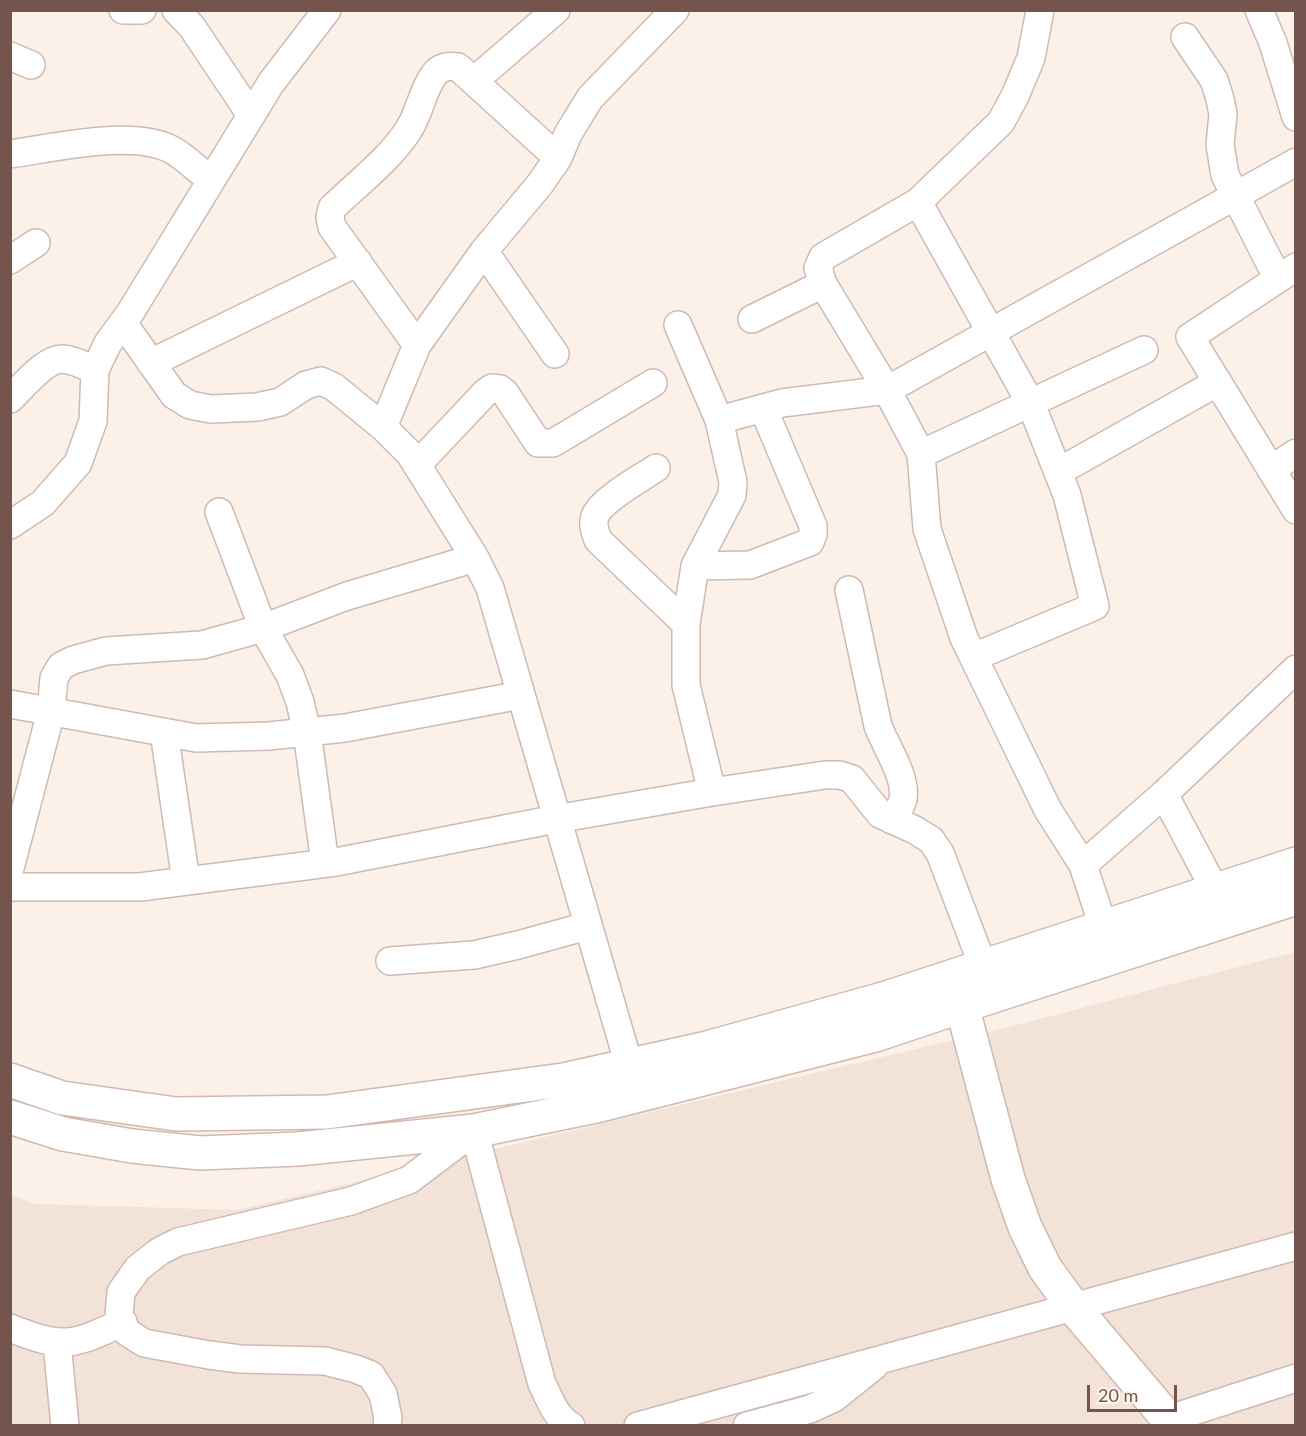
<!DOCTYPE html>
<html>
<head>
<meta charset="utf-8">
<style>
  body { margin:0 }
  #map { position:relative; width:1306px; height:1436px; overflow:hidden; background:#fbf1e8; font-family:Lato,sans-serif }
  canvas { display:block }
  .frame { position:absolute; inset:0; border:12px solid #74554d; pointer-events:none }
  .scale { position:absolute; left:1087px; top:1385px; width:90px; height:27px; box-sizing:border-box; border:3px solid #74554d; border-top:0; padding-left:8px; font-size:18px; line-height:21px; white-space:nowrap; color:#74554d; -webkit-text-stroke:4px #fef6ef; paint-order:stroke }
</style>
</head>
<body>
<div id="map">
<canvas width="1306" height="1436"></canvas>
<div class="frame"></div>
<div class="scale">20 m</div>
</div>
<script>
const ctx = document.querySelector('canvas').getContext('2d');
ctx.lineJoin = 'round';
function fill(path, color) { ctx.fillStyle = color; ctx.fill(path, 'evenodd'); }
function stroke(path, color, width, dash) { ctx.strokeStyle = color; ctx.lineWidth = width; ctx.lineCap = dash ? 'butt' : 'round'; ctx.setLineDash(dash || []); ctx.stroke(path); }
fill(new Path2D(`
  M1295,952V1425L11,1426V1195L36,1204L238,1210L1013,1026Z`), '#f3e2d7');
const minor = new Path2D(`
  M123,10H142
  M176,10L192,27L251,115
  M1259,10L1273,43L1296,117
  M1185,37L1214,80L1220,99L1223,114L1220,145L1225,175L1278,279
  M10,56L31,65
  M474,81L556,10
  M10,154C54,148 136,128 174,151C187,159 199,171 211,180
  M918,202L823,257L818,268L823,284L887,390L921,454L927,529L964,638L1048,810L1083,865L1103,926
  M484,251L555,354
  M10,260L36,243
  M1296,267L1190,337L1296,510
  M752,319L823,284
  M123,323L174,395L190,405L211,409L257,407L280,402L306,385L321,381L334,387L383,427
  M678,325L719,420
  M417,345L332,227L330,217L332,208C356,185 392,157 409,129C420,112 422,91 434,75C440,66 448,66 458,67L558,158
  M151,363L358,262
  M10,399C23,387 45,358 63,359C74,360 86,366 95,370
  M921,454L1144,350
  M417,465L486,392L492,388L500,389L505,393L538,443H553L653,383
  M656,468C640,479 601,500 595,516C592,524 595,532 598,540L686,624
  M1271,470L1296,453
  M1058,472L1218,382
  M219,512L263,628L290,675L300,702L307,732L325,863
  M10,525L43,503L78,463L93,421L95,370L108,343L130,313L271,83L327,10
  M695,566L750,565L810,542L813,534V526L763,408
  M849,590L878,726C886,747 907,777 903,799C902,806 895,814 892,820
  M974,657L1095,606L1067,495L1031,404L918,202L1001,122L1015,96L1031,58L1040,10
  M10,704L196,738L269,736L345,728L521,695
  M164,732L186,881
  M712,792L686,685V624L695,566L732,495L733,482L719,420L782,403L887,390L1296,162
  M1083,865L1164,794
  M10,868L51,712L54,678L61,666L73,660L106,651L202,645L263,628L347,596L475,558
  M10,887H140L336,862L556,819L712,792L825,775H840L852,779L880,814L915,830L931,840L940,853L983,966
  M1215,890L1164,794L1296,669
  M390,961L474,955L518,945L587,926
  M629,1065L490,588L475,558L410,454L383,427L417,345L484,251L540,184L558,158L568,134L590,98L675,10
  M10,1328C63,1349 72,1346 123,1322
  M57,1343L65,1426
  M1169,1419L1296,1378
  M387,1426L388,1418L383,1394L371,1375L356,1369L325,1361L240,1359L209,1355L144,1343L127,1332L119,1315L121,1292L138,1268L160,1251L178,1242L351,1201L409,1180L474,1131L542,1384C550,1399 555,1417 571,1426
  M638,1426L1296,1246
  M747,1426L810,1409L834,1398L874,1366`);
const tertiary = new Path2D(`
  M962,1006L1008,1179L1025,1227L1045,1268L1074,1308L1174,1426`);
const secondary = new Path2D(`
  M10,1080L62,1098L176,1114L327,1112L563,1080L707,1048L883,999L1296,864
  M10,1117L63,1134L132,1146L200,1153L298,1149L474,1131L600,1105L875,1035L962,1006L1296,898`);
stroke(minor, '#cfbab1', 30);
stroke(tertiary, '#cfbab1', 36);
stroke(secondary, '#d2b9af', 36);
stroke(minor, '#fff', 27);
stroke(tertiary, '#fff', 33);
stroke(secondary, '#fff', 33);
</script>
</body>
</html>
